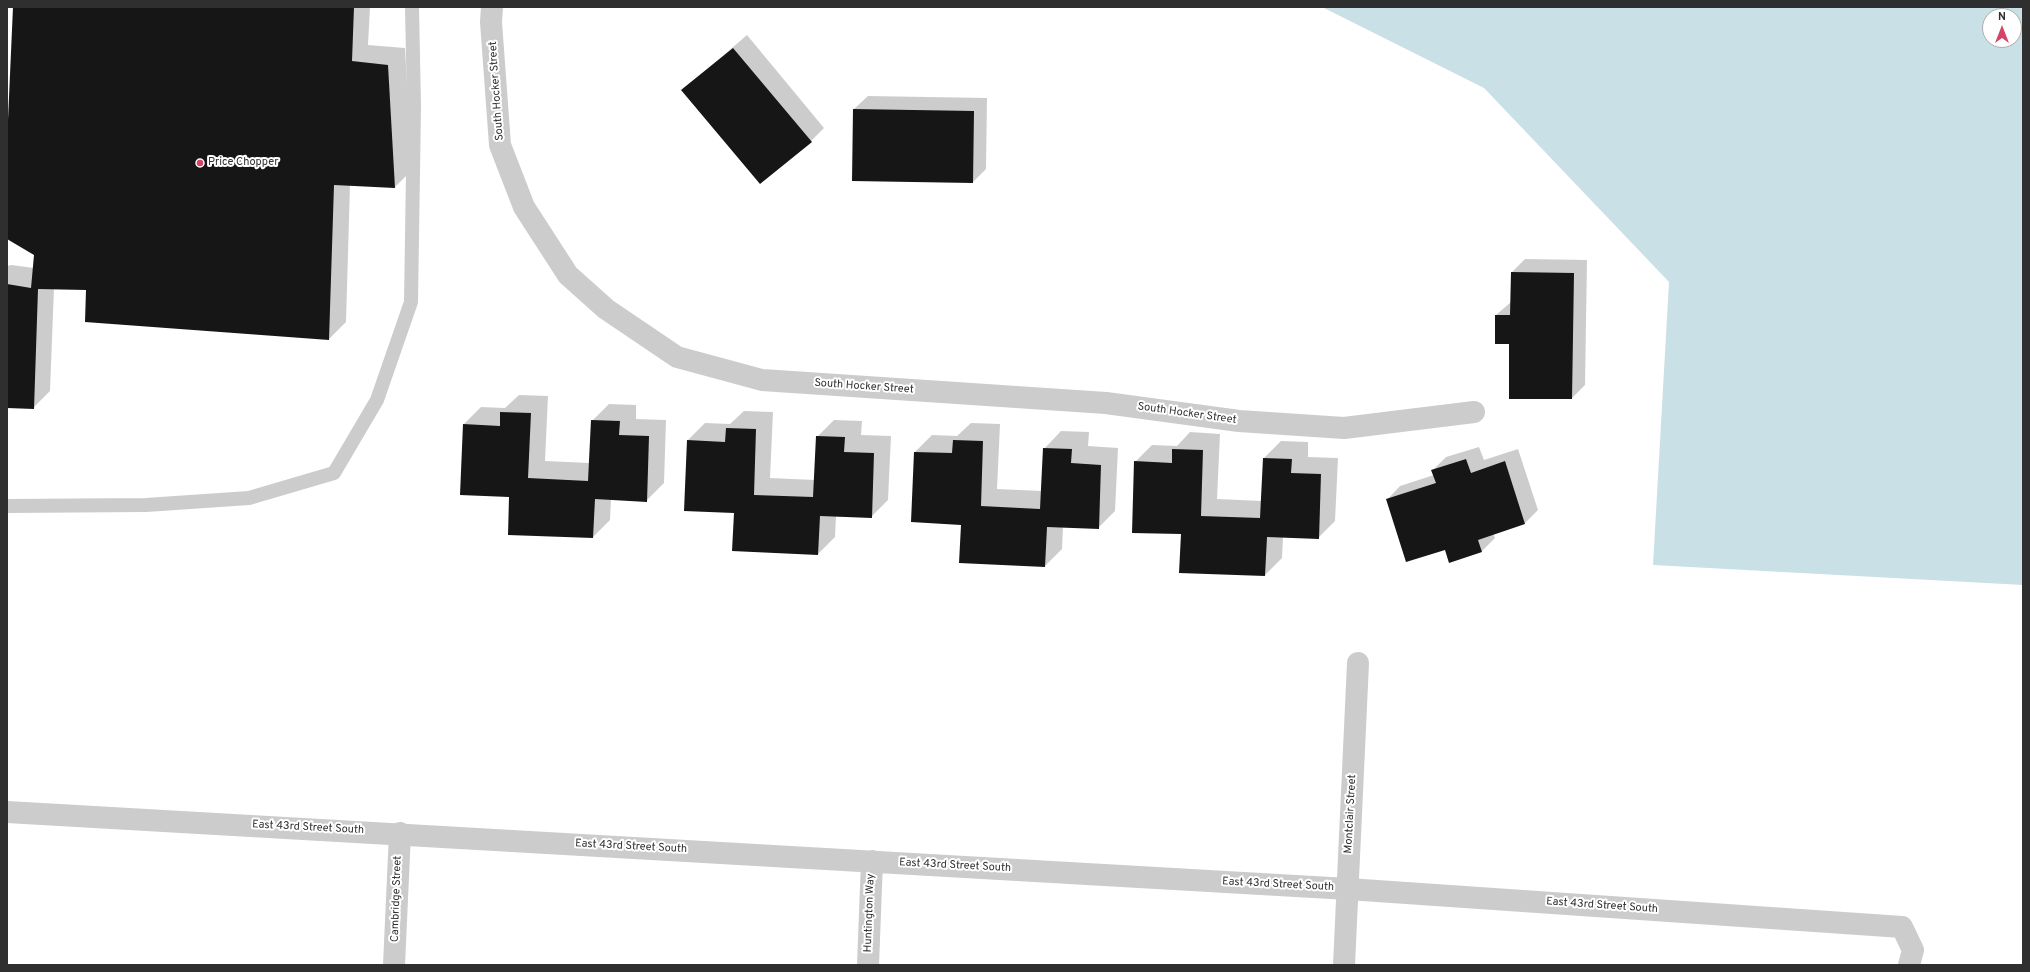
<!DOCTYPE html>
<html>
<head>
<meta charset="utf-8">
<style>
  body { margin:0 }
  #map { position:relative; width:2030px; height:972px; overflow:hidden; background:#fff; font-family:Overpass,sans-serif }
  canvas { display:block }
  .frame { position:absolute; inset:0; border:8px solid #2f2f2f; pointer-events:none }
  .north { position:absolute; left:1982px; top:8px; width:40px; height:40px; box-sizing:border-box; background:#fff; border:1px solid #acacac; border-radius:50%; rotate:0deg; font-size:11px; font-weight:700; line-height:16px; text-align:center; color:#2f2f2f }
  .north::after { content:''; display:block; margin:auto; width:14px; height:18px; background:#d44465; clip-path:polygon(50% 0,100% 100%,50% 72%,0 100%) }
</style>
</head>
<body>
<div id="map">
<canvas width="2030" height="972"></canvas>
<div class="frame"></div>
<div class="north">N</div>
</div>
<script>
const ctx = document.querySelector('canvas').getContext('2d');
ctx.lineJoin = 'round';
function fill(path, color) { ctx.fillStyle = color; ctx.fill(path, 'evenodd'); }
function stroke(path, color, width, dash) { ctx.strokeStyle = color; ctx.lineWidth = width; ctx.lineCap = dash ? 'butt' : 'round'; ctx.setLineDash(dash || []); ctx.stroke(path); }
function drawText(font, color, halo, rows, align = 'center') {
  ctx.font = font + ' Overpass,sans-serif'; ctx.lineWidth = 4; ctx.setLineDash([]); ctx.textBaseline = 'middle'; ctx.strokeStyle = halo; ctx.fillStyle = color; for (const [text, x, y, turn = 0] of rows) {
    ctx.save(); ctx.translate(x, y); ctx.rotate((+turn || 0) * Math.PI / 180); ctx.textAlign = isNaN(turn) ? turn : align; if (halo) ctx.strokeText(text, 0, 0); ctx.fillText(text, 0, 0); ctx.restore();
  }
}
fill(new Path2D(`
  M1322,7H2023V585L1653,565L1669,282L1484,88ZM1990,16H2014V40H1990Z`), '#cae0e7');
fill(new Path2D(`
  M14,7H370L368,45L405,48L412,170L395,187L350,185L346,322L329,339L87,289L54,288L50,391L33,408L7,407V266L11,265L34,268L35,254L7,238V163Z
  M747,35L824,128L811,141L683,90Z
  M868,96L987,98L986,169L973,182L854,109Z
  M1525,259L1587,260L1585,385L1572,398L1510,343L1496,315L1511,302L1512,272Z
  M519,395L548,396L545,461L590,463L592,421L609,404L636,405V419L666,420L664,483L646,501L611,499L610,520L593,537L510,496L464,424L481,407L505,408Z
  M744,411L773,412L770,478L815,480L817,437L834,420L862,421L861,435L891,436L888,500L871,517L836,516L835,537L818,554L735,512L688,440L705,423L730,424Z
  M971,423L1000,424L997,489L1042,491L1044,449L1061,431L1089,432L1088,446L1118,448L1115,511L1098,528L1063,527L1062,549L1045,566L962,524L915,452L932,435L957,436Z
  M1190,432L1220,434L1217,499L1262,501L1264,458L1281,441L1308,442V457L1338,458L1335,521L1318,538L1283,537L1282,558L1265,575L1182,533L1135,462L1152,445L1177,446Z
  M1479,447L1484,460L1518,449L1538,510L1525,523L1493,533L1495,538L1481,552L1446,548L1387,500L1400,486L1434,475L1433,470L1446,457Z`), '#0003');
fill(new Path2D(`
  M13,7H354L352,61L388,65L395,188L334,185L329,340L85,322L86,290L38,289L34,409L7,408V284L31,288L34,255L7,239V142Z
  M733,48L812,142L760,184L681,90Z
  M853,109L974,111L973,183L852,181Z
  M1511,272L1574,273L1572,399H1509V344H1495V315H1510Z
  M500,412L531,413L528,478L588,481L591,420L620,421L619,435L649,436L647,502L595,499L593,538L508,535L509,497L460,495L463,424L500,426Z
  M726,428L756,429L754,495L813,497L816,436L845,437L844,452L874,453L872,518L820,516L818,555L732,551L734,513L684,511L687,440L725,442Z
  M953,440L983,441L981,506L1040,509L1043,448L1072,449L1071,463L1101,465L1099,529L1047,527L1045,567L959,563L961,525L911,522L914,452L952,453Z
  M1172,449L1203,450L1201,516L1260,518L1263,458L1292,459L1291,473L1321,474L1319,539L1267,537L1265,576L1179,573L1181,534L1132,533L1134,461L1172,463Z
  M1466,459L1471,473L1505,461L1525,524L1478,540L1482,552L1449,563L1445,550L1406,562L1386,499L1436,483L1431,470Z`), '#161616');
stroke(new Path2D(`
  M7,506L146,505L249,498L334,473L377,400L411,302L414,107L412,7`), '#ccc', 14);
stroke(new Path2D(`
  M492,7L491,22L500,145L524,207L568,275L606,309L677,357L762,380L1106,403L1239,421L1344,428L1474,412
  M7,812L1348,889L1902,927L1913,950L1909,965
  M394,965L400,833
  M868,965L872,861
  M1344,965L1358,663`), '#ccc', 22);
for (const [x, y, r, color] of [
  [200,163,4,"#d44465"]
]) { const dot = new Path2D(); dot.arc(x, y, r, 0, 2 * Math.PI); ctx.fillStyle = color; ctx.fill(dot); stroke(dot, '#fff', 1.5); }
drawText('11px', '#2f2f2f', '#fff', [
  ["South Hocker Street",497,91,-94],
  ["South Hocker Street",864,387,4],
  ["South Hocker Street",1187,414,8],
  ["Montclair Street",1351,814,-87],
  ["East 43rd Street South",308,828,3],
  ["East 43rd Street South",631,847,3],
  ["East 43rd Street South",955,866,3],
  ["East 43rd Street South",1278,885,3],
  ["Cambridge Street",397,899,-88],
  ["East 43rd Street South",1602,906,4],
  ["Huntington Way",870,913,-88]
]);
drawText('11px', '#2f2f2f', '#fff', [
  ["Price Chopper",208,163]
], 'left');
</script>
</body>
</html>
